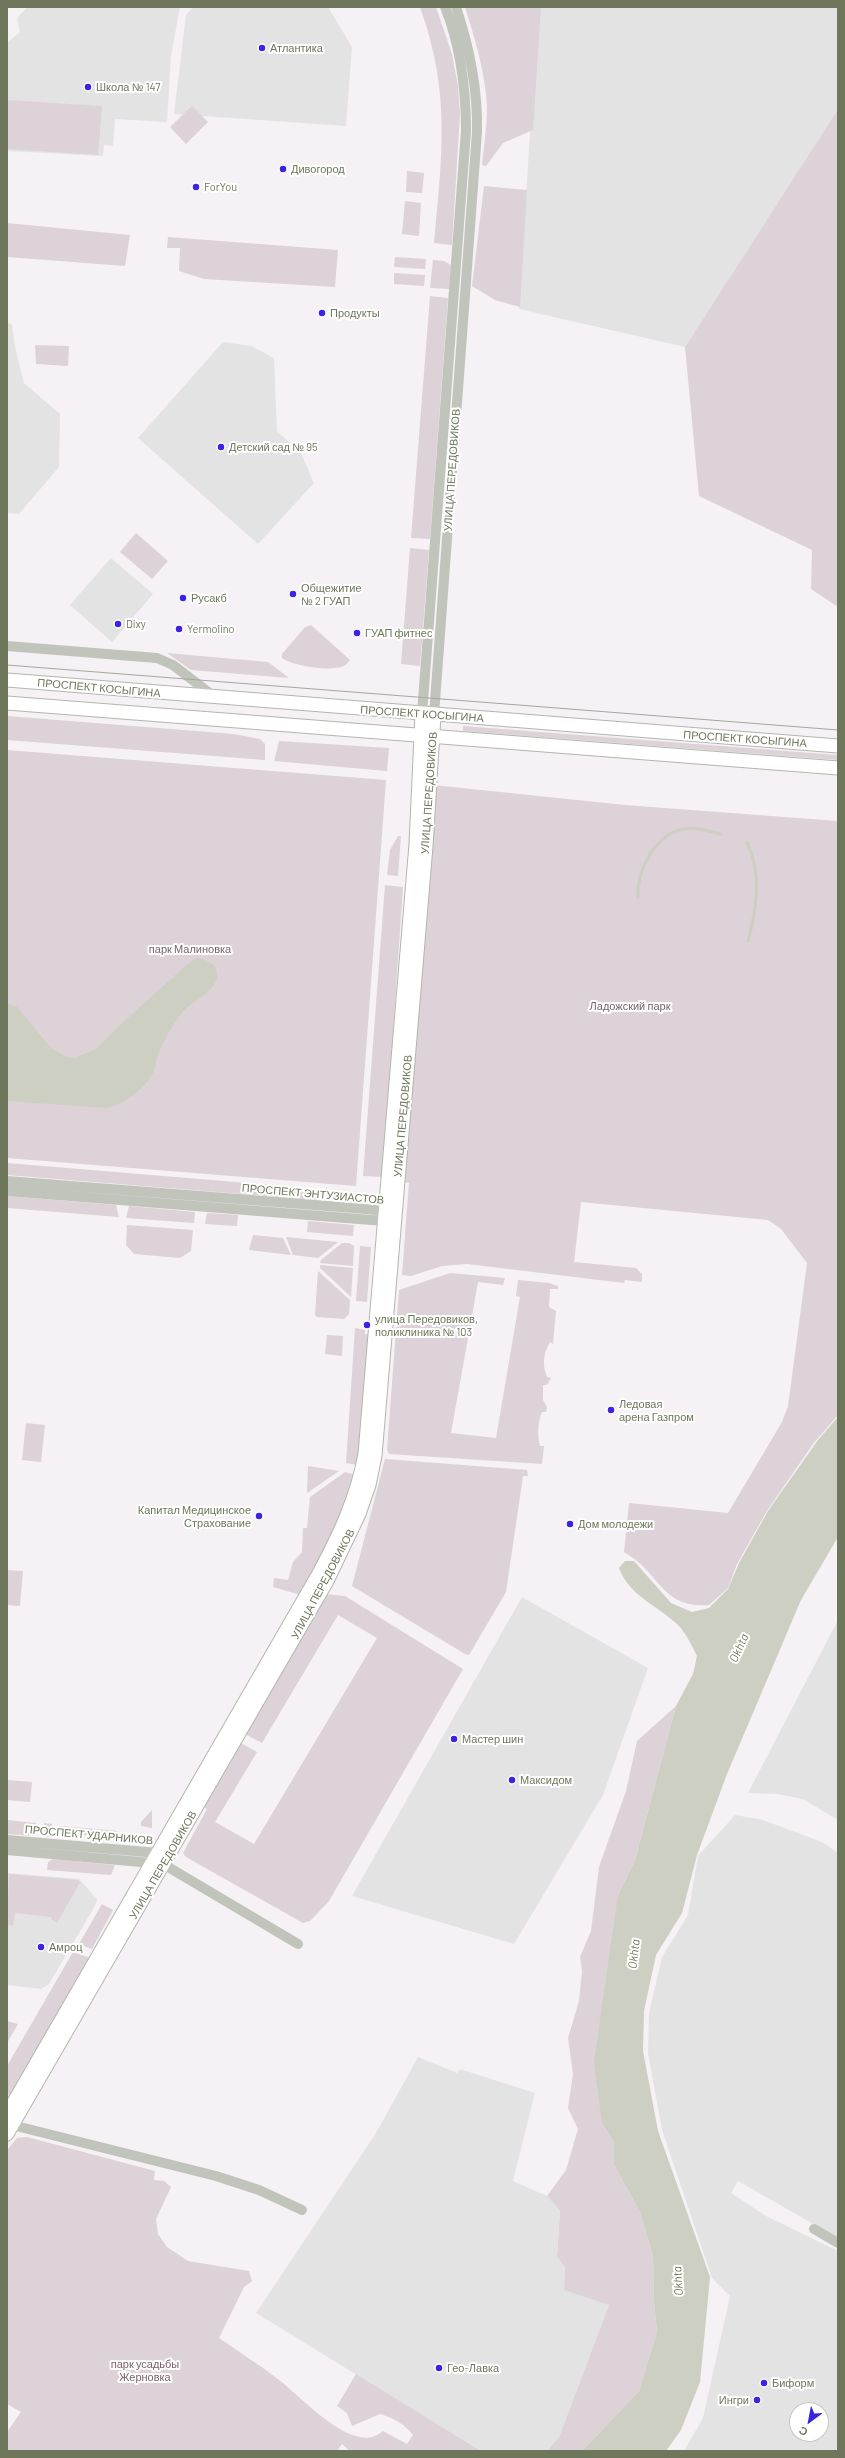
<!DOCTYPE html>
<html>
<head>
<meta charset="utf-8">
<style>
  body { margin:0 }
  #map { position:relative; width:845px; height:2458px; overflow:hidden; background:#f5f1f5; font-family:Barlow,sans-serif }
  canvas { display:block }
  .frame { position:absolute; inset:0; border:8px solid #6e775c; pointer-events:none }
  .north { position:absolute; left:789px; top:2402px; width:40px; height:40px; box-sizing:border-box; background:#fff; border:1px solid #c5c9be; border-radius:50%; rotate:212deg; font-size:11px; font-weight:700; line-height:16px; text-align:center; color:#6e775c }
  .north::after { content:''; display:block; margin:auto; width:14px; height:18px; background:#3a23e3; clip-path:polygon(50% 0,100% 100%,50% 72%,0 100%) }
</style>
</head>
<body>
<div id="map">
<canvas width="845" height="2458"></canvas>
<div class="frame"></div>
<div class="north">С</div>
</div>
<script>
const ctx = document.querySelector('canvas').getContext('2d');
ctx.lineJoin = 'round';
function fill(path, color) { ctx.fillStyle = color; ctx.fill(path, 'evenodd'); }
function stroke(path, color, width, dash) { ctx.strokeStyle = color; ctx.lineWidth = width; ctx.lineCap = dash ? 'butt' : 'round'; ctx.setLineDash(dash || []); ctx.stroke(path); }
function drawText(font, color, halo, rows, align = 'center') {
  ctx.font = font + ' Barlow,sans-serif'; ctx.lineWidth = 4; ctx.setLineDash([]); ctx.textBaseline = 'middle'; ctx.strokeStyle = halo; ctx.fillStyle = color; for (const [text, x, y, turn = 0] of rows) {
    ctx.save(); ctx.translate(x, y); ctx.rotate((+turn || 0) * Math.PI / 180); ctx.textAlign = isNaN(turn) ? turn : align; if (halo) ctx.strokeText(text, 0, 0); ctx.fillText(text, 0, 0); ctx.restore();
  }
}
fill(new Path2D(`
  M27,7H180L171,56L167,122L115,119L113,146L104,145L103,156L7,151V43L20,32L17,18Z
  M193,7H328L352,47L346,126L174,114L186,15Z
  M538,7H838V109L685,347L519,309Z
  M7,323L12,324L15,347L24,383L60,414L59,467L19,514L7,513Z
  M223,342L251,346L274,358L277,431L301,453L314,483L258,544L138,438Z
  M111,558L153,594L112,642L70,605Z
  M522,1597L648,1668L603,1795L514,1944L352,1896Z
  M838,1620V1820L803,1799L777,1794L748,1793Z
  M735,1815L763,1820L822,1842L838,1853V2238L738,2181L731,2193L766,2216L838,2251V2451H684L703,2418L730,2296L712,2278L662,2130L648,2053L649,2013L662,1957L688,1915L698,1856ZM797,2410H821V2434H797Z
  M7,1873L79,1879L97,1899L96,1904L49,1984L41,1989L7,1985Z
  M418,2057L457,2073L460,2069L535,2093L513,2181L547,2196L560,2211L557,2257L565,2267L564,2290L609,2305L559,2437L547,2451H481L256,2313L376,2133Z`), '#e4e3e3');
fill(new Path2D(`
  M420,7H436L452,54L458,86L460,113L452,245L434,243C442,155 451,93 420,7Z
  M465,7H541L533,130L503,143L486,166L482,165C484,146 487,125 487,106C485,72 475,39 465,7Z
  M7,100L102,106L98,155L7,149Z
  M192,106L208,122L186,144L170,127Z
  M838,109V607L811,589L812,550L699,496L685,347Z
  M407,171L424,173L422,193L406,192Z
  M484,186L527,190L520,307L495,300L472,286Z
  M405,201L421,203L419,236L402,234Z
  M7,223L130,235L125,266L7,257Z
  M168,237L338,250L335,287L204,279L179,271L180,248H167Z
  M395,257L426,259L425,269L394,267Z
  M433,260L444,261L451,265L449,289L430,288Z
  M394,273L425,275L424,286L394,284Z
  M430,296L448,298L430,539L411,538Z
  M35,345L69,346L68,366L36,364Z
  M136,533L168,561L152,579L120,552Z
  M410,548L429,550L420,666L401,664Z
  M311,625L350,660C348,662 346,665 344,666C331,672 292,666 282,658V654L305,627Z
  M167,653L268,662L289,678L191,670Z
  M7,716L234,734L260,739L265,744V760L7,740Z
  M463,726L838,755V760L463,731Z
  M279,741L389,748L387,771L274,761Z
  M7,750L386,780L356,1186L7,1158Z
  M433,785L625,805L838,821V1415L813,1444L767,1511L737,1564L728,1588L709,1605C661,1609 661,1573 624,1552L629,1503L728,1513L782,1422L788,1406L807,1263L781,1229L768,1220L581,1202L574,1262L636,1268L642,1274V1282L625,1280L624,1283L467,1264L442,1266L411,1276L402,1275L409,1183L404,1182Z
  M398,836H401L398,876L387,875L390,850Z
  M385,885L403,887L383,1177L363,1176Z
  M7,1163L296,1187L316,1195V1200L7,1175Z
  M7,1196L116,1205L119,1217L7,1208Z
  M129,1206L195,1212L194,1223L126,1218Z
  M207,1213L238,1215L237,1226L205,1224Z
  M308,1221L354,1225L353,1236L307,1232Z
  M127,1225L193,1230L191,1251L180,1258L134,1254L126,1245Z
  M253,1235L283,1238L291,1255L249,1250Z
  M286,1237L338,1242L318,1258L293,1255Z
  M342,1243H349L354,1246L353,1266L320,1263L321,1260Z
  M360,1246L371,1247L367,1302L356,1301Z
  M320,1265L353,1268L351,1297L320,1268Z
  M318,1271L350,1300L349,1314L344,1319L317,1317L315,1315Z
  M450,1273L505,1278L503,1285L478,1282L451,1433L496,1438L520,1297L516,1296L518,1280L549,1283L558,1286V1289H550L549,1307L556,1311L553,1344L550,1342C543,1354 542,1365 547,1377L551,1378L547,1385H543V1400L547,1407L546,1412H542C538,1422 537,1435 540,1446H544L542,1464L389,1454L387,1450L399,1290Z
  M355,1328L365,1330V1334L371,1335L358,1465L346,1463Z
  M327,1335L343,1336L342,1356L325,1354Z
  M26,1423L45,1425L41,1462L22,1460Z
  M385,1459L527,1470L528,1476H523L506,1592L469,1655L465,1654L352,1586Z
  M308,1466L339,1471L307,1493Z
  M345,1472L353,1474L351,1483H354L345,1510L301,1595L273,1587L274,1578L288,1580L293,1562L302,1552L303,1528H307L310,1497Z
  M7,1570L23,1571L20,1606L7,1605Z
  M326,1594L345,1596L463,1669L329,1901L310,1921L303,1923L186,1857L183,1853L207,1809L204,1807L241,1743L257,1752L215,1822L254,1844L377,1638L338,1615L262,1743L245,1734Z
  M676,1706L635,1860L618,1895L602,2123L614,2142V2165L640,2212L653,2256L654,2301L657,2332L639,2391L582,2451H547L559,2437L609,2305L564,2290L565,2267L557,2257L560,2211L547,2196L566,2170L578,2129L568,2108L573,2074L568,2038L579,2001L582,1971L580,1957L591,1931L599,1867L626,1791L637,1741Z
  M7,1780L32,1782L30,1802L7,1800Z
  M152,1810V1828L141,1826V1822Z
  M7,1820L36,1823L35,1836L7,1834Z
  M44,1823L52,1824L51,1837L43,1836Z
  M61,1826L118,1831V1838L60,1833Z
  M53,1859L115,1865L111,1875L47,1870L48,1862Z
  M9,1874L78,1880L80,1882L57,1923L52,1920L51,1917L15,1913L13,1926L7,1925Z
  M102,1904L113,1910L92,1949L79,1944Z
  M73,1952L88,1957L91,1962L11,2098L7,2093V2066Z
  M7,2021L18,2024L7,2043Z
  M27,2137L155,2171L154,2180L164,2181L171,2187L156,2219L158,2234L167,2247L188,2261L249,2271L252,2281L244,2287L219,2338C239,2352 260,2365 279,2380C300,2396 343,2444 372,2437C376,2436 380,2433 383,2431L407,2444L413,2435C405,2424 393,2418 380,2414L352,2426L347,2413L337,2406L356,2374L481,2451H350L342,2444L337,2451H7V2432L21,2412L7,2404V2150L17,2138Z`), '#dcd2d7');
fill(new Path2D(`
  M198,958C207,960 219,965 217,977C214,994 189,1002 181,1014C172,1026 163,1041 158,1055C156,1059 156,1065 154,1070C148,1086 125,1104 108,1108L7,1101V1004L17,1007L50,1047L66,1057L75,1058L96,1049L120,1025L190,962Z
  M838,1417V1537L801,1600L727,1774L697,1855L682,1913L656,1955L644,2011L643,2051L658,2131L710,2277L700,2382L681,2430L666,2451H582L639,2391L657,2332L654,2301L653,2256L640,2212L614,2165V2142L602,2123L594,2062L618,1895L635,1860L676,1706L693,1674L697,1656C692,1646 687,1635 679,1626C659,1606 629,1596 619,1568L625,1561H634L671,1603L692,1612L709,1608L728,1589L739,1563L768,1511L818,1440Z`), '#cccfc1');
stroke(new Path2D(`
  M747,842C762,874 757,908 748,941
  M638,898C636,871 655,834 684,829C696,827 709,831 721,834`), '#cccfc1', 3);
const major = new Path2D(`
  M7,680L838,746
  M7,703L838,768
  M7,2114L318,1575C339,1536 357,1498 365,1454L416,844L422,714
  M7,2134L327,1581L359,1514L369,1485L375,1456L426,846L434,715`);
stroke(major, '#b3b6ad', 15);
stroke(new Path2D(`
  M7,646L157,658L173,665L216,698
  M422,714L466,131C466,88 461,47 445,7
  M434,715L477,132C478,88 470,49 456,7
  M7,1181L366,1209L385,1211L391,1214
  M7,1191L384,1221L391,1218
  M7,1840L158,1853L160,1859
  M7,1850L163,1864L298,1944
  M12,2125L216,2176L259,2190L302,2210
  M814,2229L838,2243`), '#c1c4bb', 10);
stroke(major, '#fff', 13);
stroke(new Path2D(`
  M7,665L838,730`), '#a4a89b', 1);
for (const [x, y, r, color] of [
  [262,48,4,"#3a23e3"],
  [88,87,4,"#3a23e3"],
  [283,169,4,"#3a23e3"],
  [196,187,4,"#3a23e3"],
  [322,313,4,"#3a23e3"],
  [221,447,4,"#3a23e3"],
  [293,594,4,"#3a23e3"],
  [183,598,4,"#3a23e3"],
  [118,624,4,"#3a23e3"],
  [179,629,4,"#3a23e3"],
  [357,633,4,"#3a23e3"],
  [367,1325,4,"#3a23e3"],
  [611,1410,4,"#3a23e3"],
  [259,1516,4,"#3a23e3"],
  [570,1524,4,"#3a23e3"],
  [454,1739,4,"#3a23e3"],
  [512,1780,4,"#3a23e3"],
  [41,1947,4,"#3a23e3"],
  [439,2368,4,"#3a23e3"],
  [764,2383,4,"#3a23e3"],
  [757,2400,4,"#3a23e3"]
]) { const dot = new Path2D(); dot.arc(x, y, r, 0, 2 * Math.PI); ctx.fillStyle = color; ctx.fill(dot); stroke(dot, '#fff', 1.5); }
drawText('11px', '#6e775c', '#fff', [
  ["Атлантика",270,48],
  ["Школа № 147",96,87],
  ["Дивогород",291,169],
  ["ForYou",204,187],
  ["Продукты",330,313],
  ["Детский сад № 95",229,447],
  ["Общежитие",301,588],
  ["№ 2 ГУАП",301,601],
  ["Русакб",191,598],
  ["Dixy",126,624],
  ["Yermolino",187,629],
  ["ГУАП фитнес",365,633],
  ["улица Передовиков,",375,1319],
  ["поликлиника № 103",375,1332],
  ["Ледовая",619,1404],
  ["арена Газпром",619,1417],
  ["Капитал Медицинское",251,1510,"right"],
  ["Страхование",251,1523,"right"],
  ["Дом молодежи",578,1524],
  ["Мастер шин",462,1739],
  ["Максидом",520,1780],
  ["Амроц",49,1947],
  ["Гео-Лавка",447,2368],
  ["Биформ",772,2383],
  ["Ингри",749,2400,"right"]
], 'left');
drawText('11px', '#6e775c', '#fff', [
  ["УЛИЦА ПЕРЕДОВИКОВ",452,470,-86],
  ["ПРОСПЕКТ КОСЫГИНА",99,688,5],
  ["ПРОСПЕКТ КОСЫГИНА",422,714,4],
  ["ПРОСПЕКТ КОСЫГИНА",745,739,4],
  ["УЛИЦА ПЕРЕДОВИКОВ",429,793,-86],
  ["УЛИЦА ПЕРЕДОВИКОВ",403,1116,-85],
  ["ПРОСПЕКТ ЭНТУЗИАСТОВ",313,1194,5],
  ["УЛИЦА ПЕРЕДОВИКОВ",323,1584,-62],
  ["ПРОСПЕКТ УДАРНИКОВ",89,1835,5],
  ["УЛИЦА ПЕРЕДОВИКОВ",163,1865,-60]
]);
drawText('11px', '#7a636a', '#fff', [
  ["парк Малиновка",190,949],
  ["Ладожский парк",630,1006],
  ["парк усадьбы",145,2364],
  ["Жерновка",145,2377]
]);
drawText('italic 12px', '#74785a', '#fff', [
  ["Okhta",739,1648,-66],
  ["Okhta",634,1954,-83],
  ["Okhta",678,2281,-94]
]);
</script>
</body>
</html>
